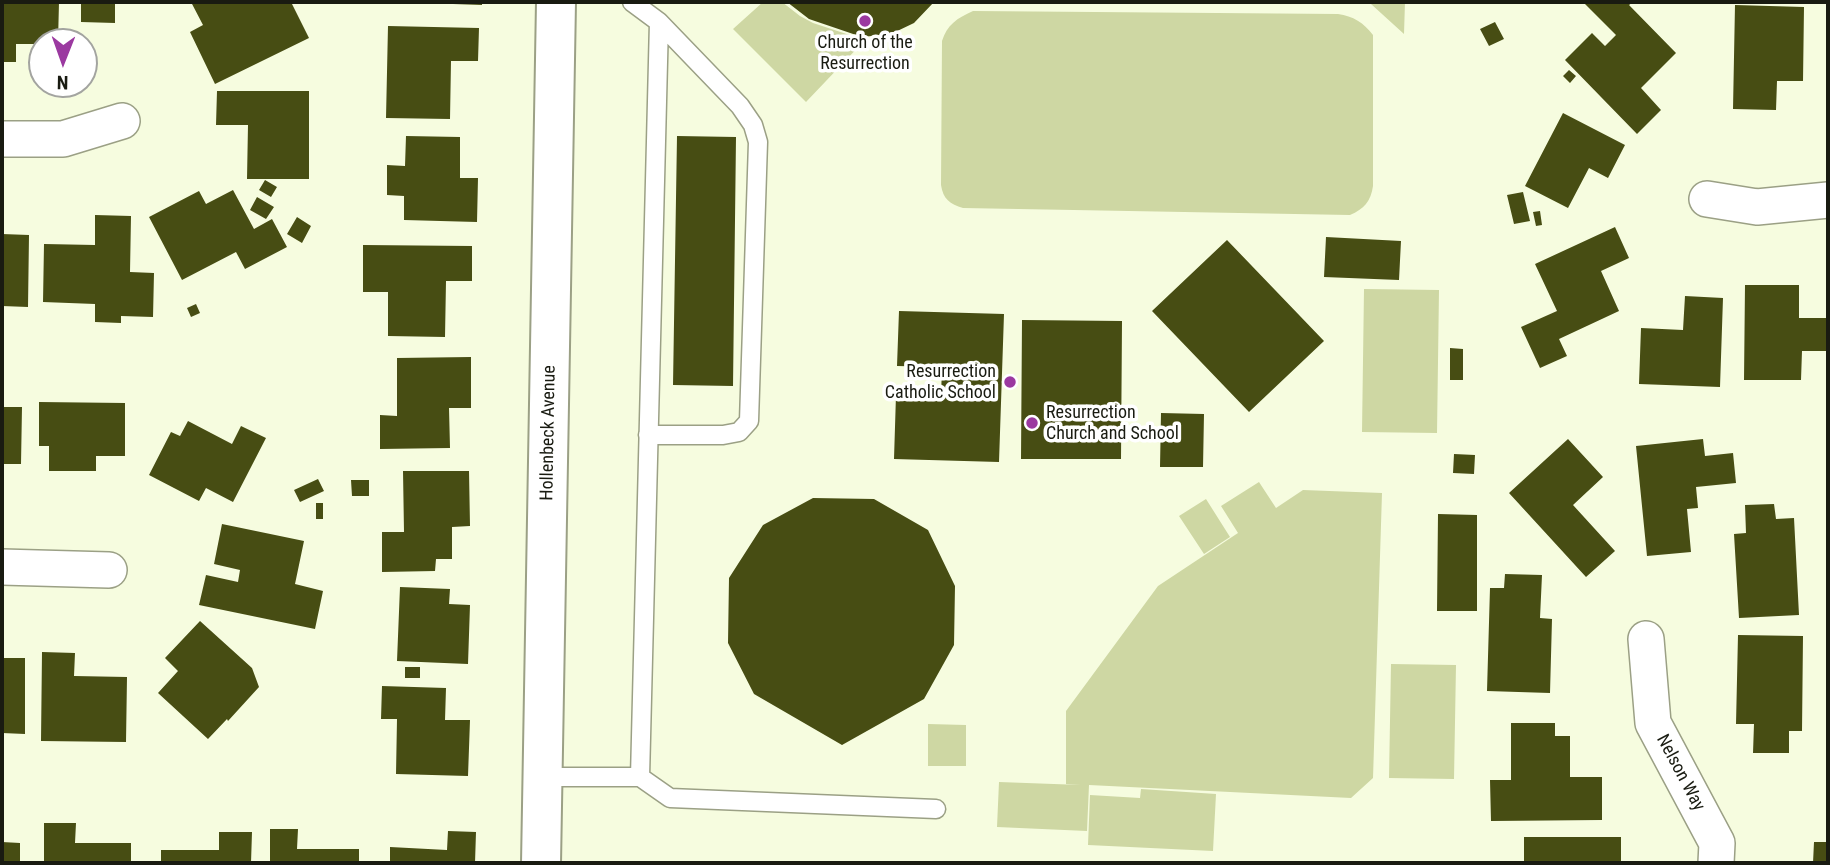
<!DOCTYPE html>
<html>
<head>
<meta charset="utf-8">
<style>
  body { margin:0 }
  #map { position:relative; width:1830px; height:865px; overflow:hidden; background:#f6fcdf; font-family:"Roboto Condensed",sans-serif }
  canvas { display:block }
  .frame { position:absolute; inset:0; border:4px solid #191b11; pointer-events:none }
  .north { position:absolute; left:28px; top:28px; width:70px; height:70px; box-sizing:border-box; background:#fff; border:2px solid #a3a4a0; border-radius:50%; rotate:181deg; font-size:19px; font-weight:700; line-height:28px; text-align:center; color:#191b11 }
  .north::after { content:''; display:block; margin:auto; width:24px; height:32px; background:#9b39a0; clip-path:polygon(50% 0,100% 100%,50% 72%,0 100%) }
</style>
</head>
<body>
<div id="map">
<canvas width="1830" height="865"></canvas>
<div class="frame"></div>
<div class="north">N</div>
</div>
<script>
const ctx = document.querySelector('canvas').getContext('2d');
ctx.lineJoin = 'round';
function fill(path, color) { ctx.fillStyle = color; ctx.fill(path, 'evenodd'); }
function stroke(path, color, width, dash) { ctx.strokeStyle = color; ctx.lineWidth = width; ctx.lineCap = dash ? 'butt' : 'round'; ctx.setLineDash(dash || []); ctx.stroke(path); }
function drawText(font, color, halo, rows, align = 'center') {
  ctx.font = font + ' "Roboto Condensed",sans-serif'; ctx.lineWidth = 7; ctx.setLineDash([]); ctx.textBaseline = 'middle'; ctx.strokeStyle = halo; ctx.fillStyle = color; for (const [text, x, y, turn = 0] of rows) {
    ctx.save(); ctx.translate(x, y); ctx.rotate((+turn || 0) * Math.PI / 180); ctx.textAlign = isNaN(turn) ? turn : align; if (halo) ctx.strokeText(text, 0, 0); ctx.fillText(text, 0, 0); ctx.restore();
  }
}
fill(new Path2D(`
  M763,2H782L800,16L813,23L865,40L806,102L733,29Z
  M1366,2H1405L1404,34L1371,4Z
  M973,11L1338,14C1353,16 1364,23 1373,35V186C1371,201 1364,209 1350,215L963,208C950,204 943,199 941,185L942,41C947,25 957,18 973,11Z
  M1364,289L1439,290L1437,433L1362,432Z
  M1259,482L1276,508L1303,490L1382,493L1373,778L1351,798L1089,785L1087,831L997,827L999,782L1081,785L1066,784V711L1158,586L1238,533L1221,506Z
  M1206,499L1230,537L1204,554L1179,516Z
  M1391,664L1456,665L1454,779L1389,778Z
  M928,724L966,725V766H928Z
  M1141,789L1216,794L1213,851L1088,845L1090,795L1140,798Z`), '#ced7a3');
fill(new Path2D(`
  M2,2H59L58,42H42V44H16V62H2Z
  M81,2H115V23L81,22Z
  M191,2H291L309,38L215,84L190,32L203,25Z
  M453,2H482V5L453,4Z
  M787,2H934L914,23L891,34L862,37L809,19Z
  M1583,2H1633L1629,5L1676,53L1641,88L1661,110L1637,134L1565,60L1592,33L1605,46L1616,35Z
  M1735,5L1804,7L1803,81H1777L1776,110L1733,109Z
  M1495,22L1504,39L1489,46L1480,29Z
  M388,26L479,28L478,61H451L450,119L386,118Z
  M1569,70L1576,76L1570,83L1563,76Z
  M217,91H309V179H247L248,125H216Z
  M1563,113L1625,145L1608,178L1589,168L1568,208L1525,186Z
  M406,136L460,137V178H478L477,222L404,220V196L387,195V165L405,166Z
  M677,136L736,137L733,386L673,385Z
  M265,180L277,187L271,197L259,190Z
  M233,190L254,229L272,219L287,247L245,269L236,252L182,280L149,217L199,191L206,204Z
  M1523,192L1530,221L1514,224L1507,195Z
  M257,197L274,207L266,219L250,210Z
  M1540,211L1542,225L1536,226L1533,212Z
  M95,215L131,216L130,272L154,273L153,317L121,316V323L95,322V304L43,302L44,244L95,245Z
  M297,217L311,226L302,243L287,234Z
  M1615,227L1629,258L1601,271L1619,311L1559,339L1567,356L1540,368L1521,327L1557,311L1535,264Z
  M2,234L29,235L28,307L2,306Z
  M1326,237L1401,241L1399,280L1324,277Z
  M1227,240L1324,341L1249,412L1152,311Z
  M363,245L472,246V281H446L445,337L388,336V292H363Z
  M1745,285H1799V318H1828V351H1802L1801,380H1744Z
  M1685,296L1723,298L1720,387L1639,384L1641,328L1683,330Z
  M196,304L200,313L191,317L187,308Z
  M899,311L1004,314L999,462L894,459L896,395L941,396L942,367L897,366Z
  M1022,320L1122,321L1121,459H1021Z
  M1450,348L1463,349V380H1450Z
  M471,357V408H449L450,448L380,449V415L397,416V358Z
  M39,402L125,403V456H96V471H49V446H39Z
  M2,407H22L21,464H2Z
  M1161,413L1204,414L1203,467H1160Z
  M188,421L232,444L241,426L266,438L233,502L206,488L199,501L149,475L171,432L180,436Z
  M1568,439L1603,477L1573,505L1615,551L1586,577L1509,493Z
  M1703,439L1705,456L1733,453L1736,483L1696,487L1698,508L1687,509L1691,552L1647,556L1636,446Z
  M1454,454L1475,455L1474,474L1453,473Z
  M403,471H469L470,526L452,527V559H436L435,571L382,572V532H404Z
  M318,479L324,491L300,502L294,490Z
  M351,480H369V496H352Z
  M813,498L874,499L928,530L955,586L954,645L924,699L842,745L754,694L728,643L729,578L763,525Z
  M316,503H323V519H316Z
  M1774,504L1776,519L1794,518L1799,615L1739,618L1734,534L1746,533L1745,505Z
  M1438,514L1477,515V611H1437Z
  M222,524L304,541L295,584L323,591L315,629L199,605L206,575L238,582L240,570L214,564Z
  M1505,574L1542,575L1540,618L1552,619L1550,693L1487,691L1490,588H1504Z
  M400,587L450,589L449,604L470,605L468,664L397,661Z
  M200,621L252,668L259,687L228,721L227,719L208,739L158,693L178,671L165,658Z
  M1738,635L1803,636L1802,731H1789V753H1753L1754,724H1736Z
  M42,652L75,653L74,676L127,677L126,742L41,741Z
  M2,658H25V734L2,733Z
  M405,667H420V678H405Z
  M382,686L446,688L445,720H470L468,776L396,774L397,719H381Z
  M1511,723H1555V736H1570V777H1602V820L1491,821L1490,780H1511Z
  M44,823H76L75,843H131V863H44Z
  M270,829H298L297,849H359V863H270Z
  M448,831L476,832L475,863H390V847L447,850Z
  M219,832H252L251,863H161V850H219Z
  M1524,837H1621V863H1524Z
  M2,842L20,843V863H2Z
  M1814,842H1828V863H1813Z`), '#474d13');
const lane = new Path2D(`
  M632,2L659,22L640,777
  M648,435H723L739,432L749,421L758,142L753,125L740,106L659,22
  M543,777H640L670,798L936,809`);
const street = new Path2D(`
  M2,139H63L122,121
  M1707,199L1757,207L1828,200
  M2,567L109,570
  M1646,639L1653,723L1717,843L1716,863`);
const secondary = new Path2D(`
  M541,863L556,2`);
stroke(lane, '#9ba085', 21);
stroke(street, '#9ba085', 38);
stroke(secondary, '#9ba085', 42);
stroke(lane, '#fff', 18);
stroke(street, '#fff', 35);
stroke(secondary, '#fff', 38);
for (const [x, y, r, color] of [
  [865,21,7,"#9b39a0"],
  [1010,382,7,"#9b39a0"],
  [1032,423,7,"#9b39a0"]
]) { const dot = new Path2D(); dot.arc(x, y, r, 0, 2 * Math.PI); ctx.fillStyle = color; ctx.fill(dot); stroke(dot, '#fff', 2.5); }
drawText('18px', '#191b11', '#fff', [
  ["Church of the",865,43],
  ["Resurrection",865,64],
  ["Resurrection",996,372,"right"],
  ["Catholic School",996,393,"right"],
  ["Resurrection",1046,413,"left"],
  ["Church and School",1046,434,"left"]
]);
drawText('18px', '#191b11', '#fff', [
  ["Hollenbeck Avenue",549,433,-89],
  ["Nelson Way",1680,773,62]
]);
</script>
</body>
</html>
